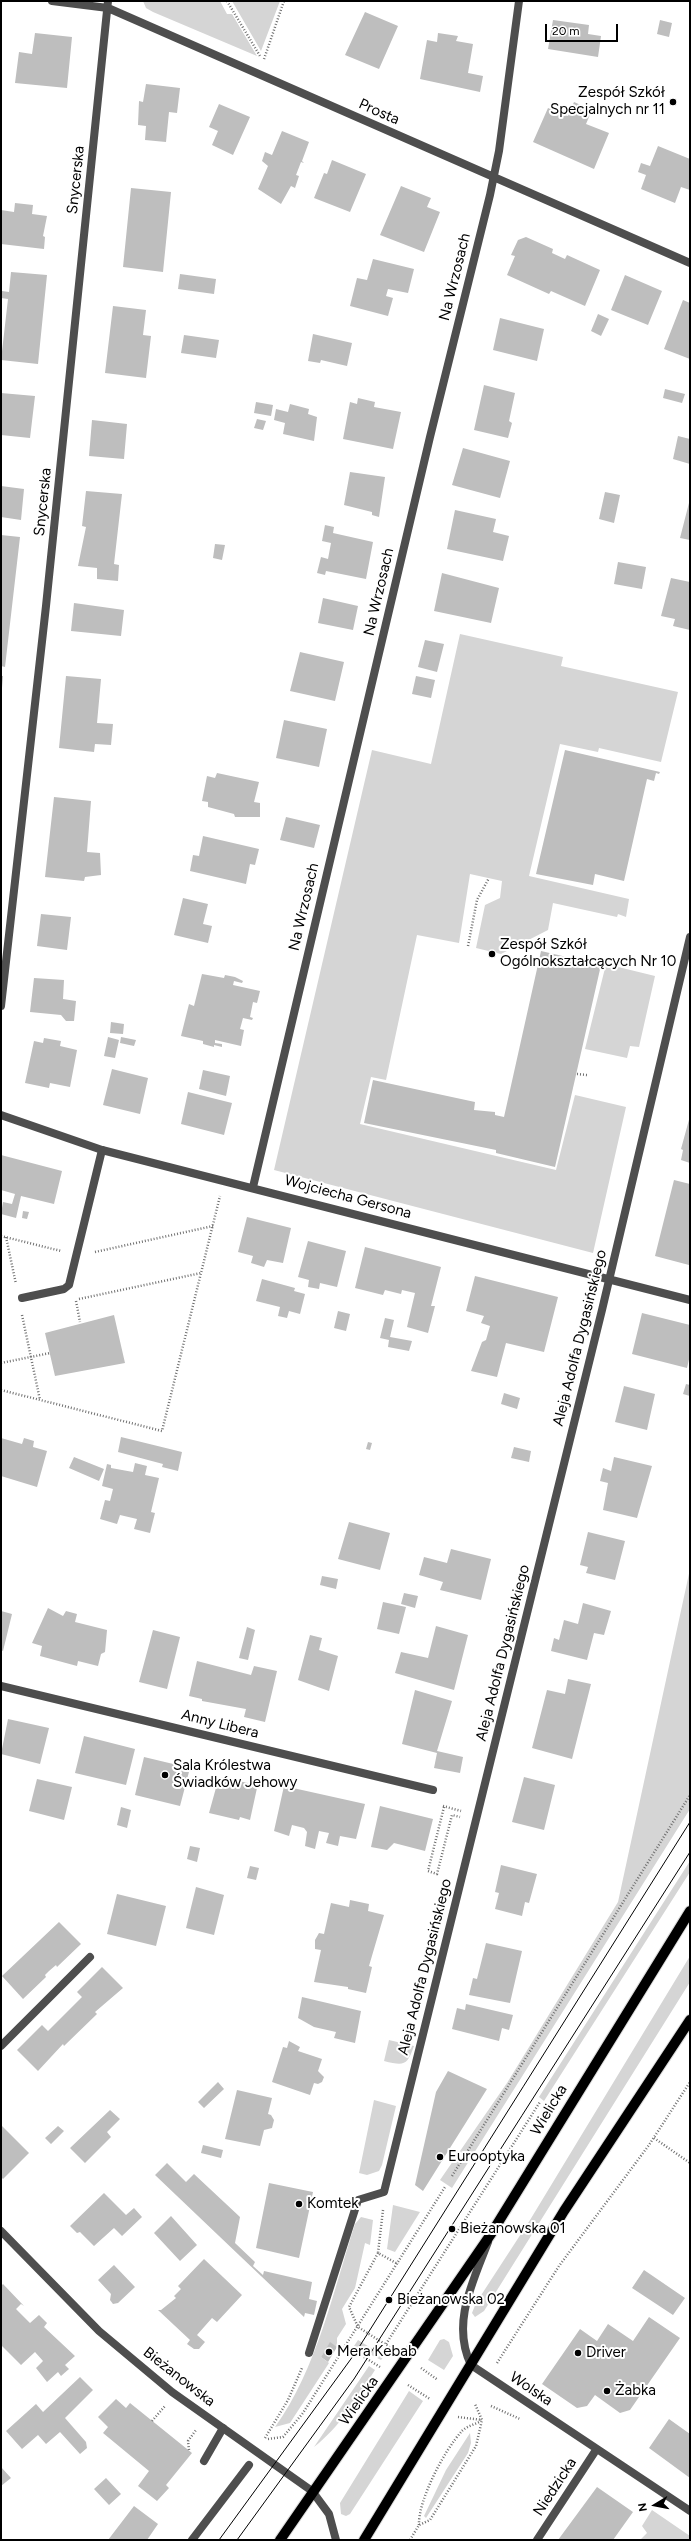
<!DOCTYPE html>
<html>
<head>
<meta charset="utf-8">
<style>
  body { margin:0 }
  #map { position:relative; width:691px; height:2541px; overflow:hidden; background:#fff; font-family:Figtree,sans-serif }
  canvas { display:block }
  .frame { position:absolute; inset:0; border:2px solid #000; pointer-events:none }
  .north { position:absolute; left:635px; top:2485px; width:40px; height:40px; -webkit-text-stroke:3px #fff; paint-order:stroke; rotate:260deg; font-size:11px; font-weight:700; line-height:16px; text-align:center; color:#000 }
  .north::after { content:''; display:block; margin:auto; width:14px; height:18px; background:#000; clip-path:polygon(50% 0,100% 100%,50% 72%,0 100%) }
  .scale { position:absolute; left:545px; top:24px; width:73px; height:18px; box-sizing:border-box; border:2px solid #000; border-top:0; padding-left:5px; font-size:12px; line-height:14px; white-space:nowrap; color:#000; -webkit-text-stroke:3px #fff; paint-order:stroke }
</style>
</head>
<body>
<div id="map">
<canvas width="691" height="2541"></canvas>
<div class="frame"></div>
<div class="north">N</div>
<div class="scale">20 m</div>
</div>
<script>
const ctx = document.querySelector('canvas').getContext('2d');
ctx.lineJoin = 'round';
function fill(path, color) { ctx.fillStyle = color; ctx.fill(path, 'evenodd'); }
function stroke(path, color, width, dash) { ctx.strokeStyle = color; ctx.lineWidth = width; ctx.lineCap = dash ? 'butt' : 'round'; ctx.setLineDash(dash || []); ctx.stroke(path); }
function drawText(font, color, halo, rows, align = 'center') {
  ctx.font = font + ' Figtree,sans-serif'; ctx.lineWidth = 4; ctx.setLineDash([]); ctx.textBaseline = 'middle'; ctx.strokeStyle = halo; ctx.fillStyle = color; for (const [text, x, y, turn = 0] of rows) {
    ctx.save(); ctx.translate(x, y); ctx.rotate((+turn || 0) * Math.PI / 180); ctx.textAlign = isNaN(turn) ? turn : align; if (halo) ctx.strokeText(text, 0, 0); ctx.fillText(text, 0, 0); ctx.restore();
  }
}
fill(new Path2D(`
  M143,1H220L227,14H232L257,56L153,12L146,8Z
  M232,1H280L261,51Z
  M460,634L563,657L561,666L678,692L661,762L599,748L598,752L560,744L529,876L629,899L626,917L618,914L617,917L553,903L548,930L501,954L476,948L485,905L500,898L502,881L470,874L459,943L417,935L386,1080L371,1077L360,1124L556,1170L575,1095L626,1107L593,1253L274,1170L372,750L431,764Z
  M606,964L655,976L639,1047L630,1046L627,1058L585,1049Z
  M690,1569V1809L452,2188L440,2180L507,2083L618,1902Z
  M690,1861V1872L544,2101L539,2097Z
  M690,1956V1982L484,2311L475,2317L472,2313L476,2303L530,2220Z
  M389,2040L414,2046C407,2066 404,2066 384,2061Z
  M374,2100L396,2106L382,2165L379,2171L367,2175L359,2173Z
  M393,2205L420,2212L395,2252L387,2249Z
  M361,2217L373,2220L370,2245L365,2243L355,2288L342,2309L346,2324L337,2338V2347L330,2343L321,2357L329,2363L290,2423L275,2427C317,2368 333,2292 355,2224Z
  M444,2339L449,2342L453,2356L444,2370L428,2360L440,2340Z
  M358,2340L384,2356L381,2360L354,2346Z
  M369,2366L375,2370C357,2398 340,2427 314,2447Z
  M409,2391L423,2401L350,2514L346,2516L341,2514L340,2503Z
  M470,2433L471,2443L468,2453L426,2518L424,2516L446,2470Z
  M652,2510L690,2536V2540H640L647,2533L642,2526Z`), '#d5d5d5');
fill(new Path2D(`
  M365,12L398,26L379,69L345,55Z
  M553,20L589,25L588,34L601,36L598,57L548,49Z
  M660,20L672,23L669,37L657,34Z
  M35,33L72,37L67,88L15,83L19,52L32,54Z
  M438,33L458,36L456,41L473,44L468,73L483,76L480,92L420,79L427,40L437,42Z
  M146,84L180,88L177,113L169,112L166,142L145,140L146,126L138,125L139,101L143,102Z
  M574,102L592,110L586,124L609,133L594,169L533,142L548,108L568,116Z
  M219,104L250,117L233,155L212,145L218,131L209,127Z
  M282,131L309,142L302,161L304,163L301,162L296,175L299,176L295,188L291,186L281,204L258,189L268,166L262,161L265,152L272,155Z
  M658,146L690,159V190L681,187L675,203L641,189L646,175L638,172L641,163L650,166Z
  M332,160L366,174L350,212L314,198L324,173L327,174Z
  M401,186L431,198L427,207L440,212L424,252L380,235Z
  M131,188L171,192L163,272L123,267Z
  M15,203L33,205L32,214L47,216L43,236L45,237L44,249L1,244V210L14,212Z
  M526,237L553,249L552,253L565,259L567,255L600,270L585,306L551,291L549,294L507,275L515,256L511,255L518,240Z
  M373,259L414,269L408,293L388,289L386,296L393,298L388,316L350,306L357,278L367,280Z
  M11,272L47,275L38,364L1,360L8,299L1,298V296L2,291L9,292Z
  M180,274L216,279L214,294L178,289Z
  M625,275L662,291L648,325L611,310Z
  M683,300L690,303V359L664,349Z
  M113,306L146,310L143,335L151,336L146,378L105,373Z
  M598,314L609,319L601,336L591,331Z
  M500,318L544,329L537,361L493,350Z
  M313,334L352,343L347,366L321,360L320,363L308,361Z
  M184,335L219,340L216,358L181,353Z
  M484,385L515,393L509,421L512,423L508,438L474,430Z
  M665,389L685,394L682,403L663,398Z
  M1,393L35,396L30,438L1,435Z
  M358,398L375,402L374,407L401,412L393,449L343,439L350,402L357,404Z
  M256,402L273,405L271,416L254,413Z
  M290,404L309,409L308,414L317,417L314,441L283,434L285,423L274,420L276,409L288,412Z
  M257,419L266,421L263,430L254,428Z
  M92,420L127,424L124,459L89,456Z
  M678,436L690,439V464L673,459Z
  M463,448L510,461L500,498L452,485Z
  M350,472L385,477L379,517L372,515V512L344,505Z
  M1,486L24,489L21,520L1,517Z
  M86,491L122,494L114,564L119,565L118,581L97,579V568L78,566L86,527L82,526Z
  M605,492L620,495L614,523L599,519Z
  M690,499V540L680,538Z
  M455,510L496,519L493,532L509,536L503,561L447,549Z
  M325,525L334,527L333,533L373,542L366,579L326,571L325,575L317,573L321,557L328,559L331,543L322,541Z
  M1,535L20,537L5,667L1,666Z
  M215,544L225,545L222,560L213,558Z
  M618,562L646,567L642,589L614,584Z
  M442,573L499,588L491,623L434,611Z
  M671,578L690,582V630L673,626L675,619L661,616Z
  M323,598L358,606L353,630L318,623Z
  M74,603L124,610L121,636L71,631Z
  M425,640L444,644L437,672L418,667Z
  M300,652L344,662L335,701L290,691Z
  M1,676H3L2,688H1Z
  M66,676L101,679L97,723L113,724L111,745L95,744L94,752L59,748Z
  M416,676L435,680L431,698L412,694Z
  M284,720L327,729L319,767L276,758Z
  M565,750L660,772L659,774L656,773L654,781L647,779L624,881L595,874L593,885L536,874Z
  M217,773L259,782L254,802L260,803V817H235L234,814L208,807V802L202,801L207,776L215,778Z
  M54,797L91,801L87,852L100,853L101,875L85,877L84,881L45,877Z
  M286,817L320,825L314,848L280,840Z
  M203,836L259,849L255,865L250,864L246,884L190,871L193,855L199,856Z
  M183,898L208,904L203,924L212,926L208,943L174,935Z
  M41,914L71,917L67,950L37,946Z
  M541,951L601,965L555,1167L496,1153V1150L364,1123L373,1080L475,1102L474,1110L495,1112V1115L504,1117Z
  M202,974L224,978L225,975L235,977L243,981L242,983L234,981L233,985L260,991L257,1003L253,1002L250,1017L253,1018L252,1020L243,1018L240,1029L244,1030L241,1046L215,1040V1043L222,1044V1047L214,1045V1047L203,1044V1041L181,1036L189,1004L194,1006Z
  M34,978L64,980L63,999L76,1001L74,1021H66L61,1015L30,1012Z
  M111,1022L124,1024L123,1034L110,1033Z
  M108,1037L119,1040L115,1058L104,1056Z
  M121,1037L136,1040L134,1046L120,1043Z
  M44,1038L61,1041L60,1046L77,1050L70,1087L50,1083L49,1088L25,1083L34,1041L43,1043Z
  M112,1069L148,1078L140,1114L103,1105Z
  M203,1070L230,1076L226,1096L199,1089Z
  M188,1092L232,1103L224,1135L181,1124Z
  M690,1116V1163L681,1160L683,1150L681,1149Z
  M1,1155L62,1171L54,1204L21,1196L16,1218L1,1214L3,1202L12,1204L15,1194L1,1190Z
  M674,1180L690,1184L689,1265L655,1256Z
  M23,1211L29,1212L27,1219L22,1218Z
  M247,1217L291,1228L283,1263L267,1260L264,1267L251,1263L253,1256L238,1252Z
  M308,1241L346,1251L337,1287L320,1283L319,1289L308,1287L309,1280L298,1277Z
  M365,1247L441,1267L431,1306H435L428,1333L407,1327L415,1293L402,1290L401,1294L385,1290L383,1295L355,1288Z
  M475,1276L558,1297L544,1352L506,1343L497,1377L471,1371L482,1342L486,1340L490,1326L481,1323L484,1316L466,1311Z
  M262,1279L295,1288L294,1291L305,1294L300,1314L289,1311L287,1318L278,1316L280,1307L256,1301Z
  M338,1311L350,1314L346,1331L334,1328Z
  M642,1313L690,1325V1355L687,1368L632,1354Z
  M114,1315L125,1363L55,1376L45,1333Z
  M385,1318L394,1320L390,1337L412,1341L409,1351L388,1347L389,1340L380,1338Z
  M686,1384L690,1385V1396L683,1394Z
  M624,1386L655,1394L647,1430L615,1422Z
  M504,1393L520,1398L517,1409L501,1404Z
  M121,1437L182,1452L178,1471L162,1467L163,1464L118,1452Z
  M1,1438L22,1444L24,1438L34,1441L33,1447L47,1451L37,1487L1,1476Z
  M368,1442L372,1443L370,1450L366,1449Z
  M514,1447L531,1451L529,1462L511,1458Z
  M74,1457L104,1469L99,1481L69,1468Z
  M614,1457L652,1466L637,1518L603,1510L608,1483L600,1481L603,1468L611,1471Z
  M135,1463L147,1466L145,1475L159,1478L151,1512L155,1513L150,1533L134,1529L137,1519L120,1515L117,1524L100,1519L105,1500L110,1501L113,1489L102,1486L107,1464L111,1465V1468L133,1472Z
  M349,1522L390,1533L380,1570L338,1559Z
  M588,1532L625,1541L615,1580L586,1573L588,1567L580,1565Z
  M451,1549L491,1559L481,1600L440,1590L443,1582L419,1575L424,1557L447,1563Z
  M322,1576L338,1579L336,1589L320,1585Z
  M404,1593L418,1596L415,1608L401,1604Z
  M383,1602L406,1607L399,1634L377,1629Z
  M583,1603L611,1611L604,1635L594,1633L587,1660L551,1651L554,1638L559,1640L564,1620L578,1624Z
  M48,1608L63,1616L66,1611L77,1614L75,1622L107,1630L105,1652L101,1654L98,1666L78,1661L77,1666L40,1656L42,1646L32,1643Z
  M1,1611L12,1614L3,1651L1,1650Z
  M436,1626L468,1635L454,1690L395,1673L401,1652L428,1658Z
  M247,1627L255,1630L248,1660L239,1658Z
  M153,1630L180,1637L167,1689L139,1682Z
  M310,1635L322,1638L319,1650L338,1656L329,1691L298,1680Z
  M197,1661L251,1675L254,1666L277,1671L265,1722L244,1717L246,1709L202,1701V1699L189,1696Z
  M568,1679L591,1684L572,1759L532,1748L547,1690L565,1694Z
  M415,1690L452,1701L437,1751L463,1757L460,1773L434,1768L437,1753L402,1744Z
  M8,1719L49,1728L40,1764L1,1754Z
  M84,1736L135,1749L126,1785L75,1773Z
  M144,1757L190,1768L180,1806L135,1795Z
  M219,1777L248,1783V1785L257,1788L250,1820L240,1817L239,1820L209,1813Z
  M524,1777L555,1785L544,1830L512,1822Z
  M37,1779L72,1787L64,1820L29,1811Z
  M284,1786L365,1804L356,1839L340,1836L338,1846L326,1843L329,1833L319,1831L315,1849L305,1846L307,1832L304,1828L292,1825L289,1836L274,1831Z
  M380,1806L433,1819L425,1851L394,1843L387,1850L371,1847Z
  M121,1807L131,1810L127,1828L117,1825Z
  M190,1846L200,1848L197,1862L187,1859Z
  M501,1865L537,1874L529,1903L525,1902L522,1916L495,1909L499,1893L495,1892Z
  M250,1866L259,1868L256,1880L247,1878Z
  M196,1887L224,1895L214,1935L186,1928Z
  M117,1894L166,1906L156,1946L107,1934Z
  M350,1900L369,1904L368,1911L384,1915L369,1966L372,1967L366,1993L348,1989V1987L314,1982L321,1950L315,1949V1940L319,1933L324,1934L331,1903L349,1907Z
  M59,1922L81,1944L57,1967L56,1965L49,1971L45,1975L46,1977L23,1999L2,1976Z
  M486,1943L522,1951L510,2003L469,1995L473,1978L477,1979Z
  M102,1967L123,1988L95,2012L97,2014L64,2046L63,2044L38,2071L17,2050L42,2025L48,2031L82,1997L77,1992Z
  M302,1997L361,2011L355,2043L334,2038L336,2032L314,2027L298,2018Z
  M466,2004L513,2015L509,2030L502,2028L499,2041L452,2029L457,2008L465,2010Z
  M289,2041L300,2047L298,2051L322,2059L318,2071L324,2077L322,2082L318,2084L314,2083L310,2095L272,2082L283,2047L287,2048Z
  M448,2071L487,2089L423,2191L415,2185L436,2092Z
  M218,2082L224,2089L204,2108L198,2102Z
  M237,2090L272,2098L268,2114L271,2115L274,2120L272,2128L264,2130L260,2146L225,2139Z
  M110,2110L120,2119L107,2132L111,2137L85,2163L70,2148Z
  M1,2125L29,2153L3,2179L1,2177Z
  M58,2126L64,2131L51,2144L45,2138Z
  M203,2145L223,2150L221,2158L201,2153Z
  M167,2163L186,2182L194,2174L240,2217L235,2243L255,2262L253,2266L263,2275L264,2271L312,2282L309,2299L317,2301L314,2315L305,2313L304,2317L155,2175Z
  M269,2183L313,2192L299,2258L256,2248Z
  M104,2193L126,2215L134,2208L142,2217L122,2236L114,2228L94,2246L80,2232L77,2233L70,2226Z
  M171,2216L197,2245L180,2261L154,2233Z
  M204,2259L242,2295L217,2322L212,2318L197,2335L205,2342L199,2349H194L187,2344L190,2340L158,2310H161L176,2298L174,2296L181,2289L178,2286Z
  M114,2265L135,2287L118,2303L113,2304L110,2300L111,2294L98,2280Z
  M644,2270L685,2298L673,2315L632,2288Z
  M3,2284L24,2306L21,2304L16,2309L30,2323L39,2315L47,2323L44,2327L75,2356L65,2365L69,2369L61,2376L58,2372L47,2382L36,2368L43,2361L35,2352L21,2365L1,2345V2286Z
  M649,2317L680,2338L630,2410L620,2413L595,2395L587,2406L577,2408L542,2384L580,2329L597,2341L608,2324L633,2341Z
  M330,2342L337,2347L328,2362L321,2357Z
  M80,2377L93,2390L65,2418L86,2442L87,2448L80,2454L60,2432L46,2444L38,2435L22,2449L6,2431L36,2404L43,2412Z
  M116,2399L126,2408L130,2403L192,2453L166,2485L169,2488L157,2501L138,2486L149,2471L103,2433L108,2427L98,2417Z
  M669,2419L690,2434V2478L649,2448Z
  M1,2467L11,2478L1,2486Z
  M106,2478L121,2494L109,2505L94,2489Z
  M597,2487L633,2512L613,2540H558Z
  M134,2506L158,2524L147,2540H108Z`), '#bebebe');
const primary = new Path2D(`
  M280,2540L491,2234L690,1911
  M364,2540L564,2211L690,2020`);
stroke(primary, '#dbdbdb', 12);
stroke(new Path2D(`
  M227,1L260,56
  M264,59L284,1
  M468,946L477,900L489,878
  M577,1074L587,1075
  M1,1236L61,1251
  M6,1237L16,1284
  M95,1252L213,1226
  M79,1299L201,1273
  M76,1301L80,1322
  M22,1315L40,1400
  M1,1363L50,1353
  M1,1390L162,1431L220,1196
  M443,1806L461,1811
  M444,1807L428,1871L437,1874L452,1815L460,1817
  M654,2138L690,2163
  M452,2176L690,1795
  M383,2210L378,2253L398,2264
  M378,2253L349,2307L358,2327L391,2348
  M386,2344L540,2102
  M346,2346L380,2367
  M497,2363L559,2266L649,2145L690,2082
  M421,2368L438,2380
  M408,2385L430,2399
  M491,2406L520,2419
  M458,2417L482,2420
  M152,2421L165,2406
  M265,2438L288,2400L302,2368
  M268,2439L283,2437L303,2413L445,2187
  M189,2450L188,2441L196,2430
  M419,2525C418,2500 445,2449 462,2431C467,2426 476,2424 481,2421
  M410,2540L419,2525L430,2520L476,2446L482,2420L475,2404`), '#707070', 2.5, [1, 2]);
stroke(new Path2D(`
  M22,1298L64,1289L69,1285L102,1150
  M204,2461L223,2428`), '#4e4e4e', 8);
stroke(new Path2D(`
  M52,1L108,8L690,263
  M1,1006L46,606L108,1
  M1,1115L102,1150L690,1300
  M253,1187L430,437L490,195L499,151L519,1
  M1,1686L433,1790
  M1,2046L90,1957
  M488,2242C473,2282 451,2323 471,2365L690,2511
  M309,2353L358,2200L384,2192L602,1310L690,937
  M192,2540L249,2465
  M537,2540L596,2450`), '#4e4e4e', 8);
stroke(new Path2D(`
  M1,2231L99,2331L172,2392L312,2491L329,2514L336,2540`), '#4e4e4e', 8);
stroke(primary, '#000', 10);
stroke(new Path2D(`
  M219,2540L356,2352L690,1822
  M237,2540L354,2379L690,1852`), '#000', 1);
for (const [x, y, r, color] of [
  [673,102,4,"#000"],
  [492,954,4,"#000"],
  [165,1775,4,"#000"],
  [440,2157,4,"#000"],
  [299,2204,4,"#000"],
  [452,2229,4,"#000"],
  [389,2300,4,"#000"],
  [329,2352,4,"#000"],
  [578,2353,4,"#000"],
  [607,2391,4,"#000"]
]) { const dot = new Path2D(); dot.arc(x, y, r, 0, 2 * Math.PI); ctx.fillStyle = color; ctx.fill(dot); stroke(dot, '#fff', 1.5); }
drawText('15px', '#000', '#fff', [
  ["Zespół Szkół",665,93,"right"],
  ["Specjalnych nr 11",665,110,"right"],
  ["Zespół Szkół",500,945],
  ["Ogólnokształcących Nr 10",500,962],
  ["Sala Królestwa",173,1766],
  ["Świadków Jehowy",173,1783],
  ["Eurooptyka",448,2157],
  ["Komtek",307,2204],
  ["Bieżanowska 01",460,2229],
  ["Bieżanowska 02",397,2300],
  ["Mera Kebab",337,2352],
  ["Driver",586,2353],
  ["Żabka",615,2391]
], 'left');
drawText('15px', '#000', '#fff', [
  ["Prosta",379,112,24],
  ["Snycerska",76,180,-84],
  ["Na Wrzosach",455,277,-76],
  ["Snycerska",43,502,-84],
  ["Na Wrzosach",379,592,-77],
  ["Na Wrzosach",304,907,-77],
  ["Wojciecha Gersona",348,1197,15],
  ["Aleja Adolfa Dygasińskiego",580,1338,-76],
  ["Aleja Adolfa Dygasińskiego",503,1653,-76],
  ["Anny Libera",220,1724,14],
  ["Aleja Adolfa Dygasińskiego",425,1967,-76],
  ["Wielicka",549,2110,-59],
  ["Bieżanowska",179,2377,38],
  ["Wolska",531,2389,34],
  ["Wielicka",359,2401,-55],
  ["Niedzicka",555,2487,-57]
]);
</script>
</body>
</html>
